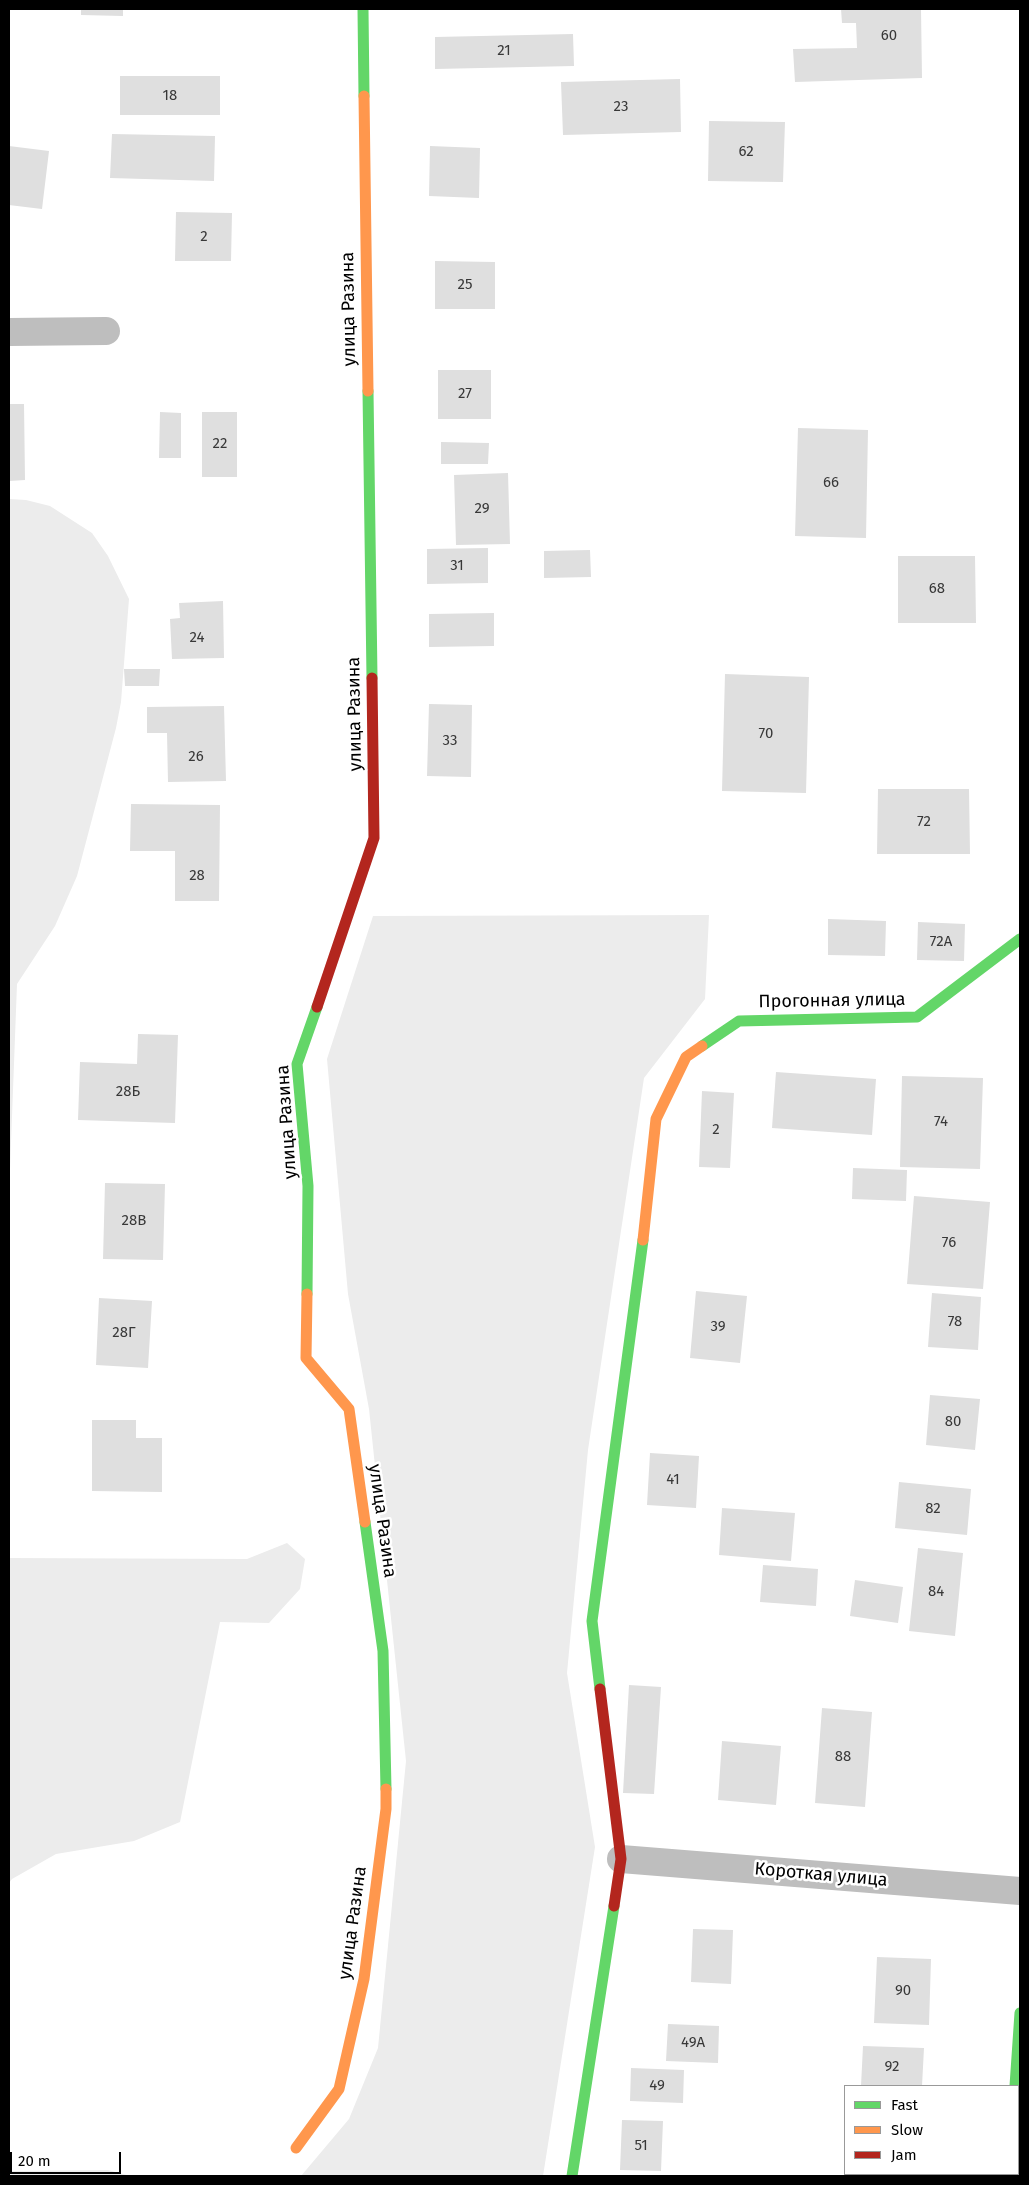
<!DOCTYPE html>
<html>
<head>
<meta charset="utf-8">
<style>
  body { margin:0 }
  #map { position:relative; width:1029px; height:2185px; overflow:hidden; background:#fff; font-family:"Fira Sans",sans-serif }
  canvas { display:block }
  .frame { position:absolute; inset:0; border:10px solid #000; pointer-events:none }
  .legend { position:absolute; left:844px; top:2085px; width:175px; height:90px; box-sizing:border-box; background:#fff; border:1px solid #999; margin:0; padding:6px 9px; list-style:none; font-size:15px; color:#000 }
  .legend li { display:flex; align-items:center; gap:10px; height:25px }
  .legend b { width:25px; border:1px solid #999 }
  .scale { position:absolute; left:10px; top:2152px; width:111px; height:22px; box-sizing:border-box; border:2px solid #000; border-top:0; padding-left:6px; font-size:15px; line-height:18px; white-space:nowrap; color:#000; -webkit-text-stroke:4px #fff; paint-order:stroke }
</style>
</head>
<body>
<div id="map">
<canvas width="1029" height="2185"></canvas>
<div class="frame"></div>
<ul class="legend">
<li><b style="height:6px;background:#63d668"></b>Fast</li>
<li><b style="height:6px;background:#ff974d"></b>Slow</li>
<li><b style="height:6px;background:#b3261e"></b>Jam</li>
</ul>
<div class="scale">20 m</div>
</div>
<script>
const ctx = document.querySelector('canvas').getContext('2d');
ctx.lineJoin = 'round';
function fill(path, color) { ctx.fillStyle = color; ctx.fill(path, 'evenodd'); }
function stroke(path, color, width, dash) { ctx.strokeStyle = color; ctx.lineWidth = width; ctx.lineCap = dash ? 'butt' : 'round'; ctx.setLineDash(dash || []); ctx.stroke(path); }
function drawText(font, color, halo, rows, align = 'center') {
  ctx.font = font + ' "Fira Sans",sans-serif'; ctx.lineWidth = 5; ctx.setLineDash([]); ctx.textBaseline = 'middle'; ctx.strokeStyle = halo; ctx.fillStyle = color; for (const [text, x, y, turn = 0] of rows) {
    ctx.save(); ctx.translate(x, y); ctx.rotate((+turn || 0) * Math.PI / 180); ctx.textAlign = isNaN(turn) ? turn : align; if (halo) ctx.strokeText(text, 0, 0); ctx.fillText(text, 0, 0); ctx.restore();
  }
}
fill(new Path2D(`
  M9,499L26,500L50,506L92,533L108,556L129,599L121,702L116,728L77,876L55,926L17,984L9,1196Z
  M709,915L705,999L644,1078L588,1450L567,1673L595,1847L543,2176H301L349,2119L378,2048L406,1761L369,1409L348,1294L327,1059L373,916Z
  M287,1543L305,1559L300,1589L269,1623L220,1622L180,1822L134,1841L56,1854L12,1879L9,1883V1558L247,1559Z
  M108,2170L130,2176H9V2171Z`), '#ececec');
fill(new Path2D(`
  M81,9H123V16L81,15Z
  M841,9H921L922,78L795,82L793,49L857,48L856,23H842Z
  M573,34L574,66L435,69V37Z
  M120,76H220V115H120Z
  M680,79L681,132L563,135L561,82Z
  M709,121L785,122L783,182L708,181Z
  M112,134L215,136L214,181L110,178Z
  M9,146L49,151L42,209L9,205Z
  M430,146L480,148L479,198L429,196Z
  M176,212L232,213L231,261H175Z
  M435,261L495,262V309H435Z
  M438,370H491V419H438Z
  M9,404H24L25,480L9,481Z
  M160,412L181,413V458H159Z
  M202,412H237V477H202Z
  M798,428L868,430L866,538L795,536Z
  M441,442L489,443L488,464H441Z
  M508,473L510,544L456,545L454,475Z
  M488,548V583L427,584V549Z
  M590,550L591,577L544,578V551Z
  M898,556H975L976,623H898Z
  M223,601L224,658L172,659L170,619L180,618L179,603Z
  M494,613V646L429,647V614Z
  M124,669H160L159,686H125Z
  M725,674L809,677L806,793L722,791Z
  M429,704L472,705L471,777L427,776Z
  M224,706L226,781L168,782L167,733H147V707Z
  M878,789H969L970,854H877Z
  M131,804L220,805L219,901H175V851H130Z
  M828,919L886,921L885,956L828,955Z
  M918,922L965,924L964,961L917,960Z
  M138,1034L178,1035L175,1123L78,1120L80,1062L137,1064Z
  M776,1072L876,1079L872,1135L772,1128Z
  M902,1076L983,1078L980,1169L900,1167Z
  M702,1091L734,1093L730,1168L699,1167Z
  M853,1168L907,1170L906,1201L852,1199Z
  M105,1183L165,1184L163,1260L103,1259Z
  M914,1196L990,1202L983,1289L907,1284Z
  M696,1291L747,1296L740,1363L690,1358Z
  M932,1293L981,1297L978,1350L928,1347Z
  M99,1298L152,1301L148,1368L96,1365Z
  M930,1395L980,1399L975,1450L926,1445Z
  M92,1420H136V1438H162V1492L92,1491Z
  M650,1453L699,1456L696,1508L647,1505Z
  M899,1482L971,1489L967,1535L895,1528Z
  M722,1508L795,1513L791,1561L719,1555Z
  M918,1548L963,1553L955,1636L909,1631Z
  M763,1565L818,1569L816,1606L760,1602Z
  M855,1580L903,1587L898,1623L850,1616Z
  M629,1685L661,1687L654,1794L623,1793Z
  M822,1708L872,1712L865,1807L815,1803Z
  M722,1741L781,1746L776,1805L718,1800Z
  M693,1929L733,1930L731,1984L691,1982Z
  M877,1957L931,1959L929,2025L874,2023Z
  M668,2024L719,2026L718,2063L666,2061Z
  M863,2046L924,2048L922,2086H861Z
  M631,2068L684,2070L683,2103L630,2101Z
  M622,2120L663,2121L661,2171L620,2170Z
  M855,2174H895V2176H855Z`), '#dfdfdf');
stroke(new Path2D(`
  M9,332L106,331
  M621,1859L1020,1891`), '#bebebe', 28);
stroke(new Path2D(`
  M363,9L364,96
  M368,391L372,678
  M702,1046L739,1021L917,1017L1020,939
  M307,1294L308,1186L297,1064L317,1007
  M365,1522L383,1651L386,1789
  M600,1689L592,1621L643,1240
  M1015,2086L1020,2013
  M572,2176L614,1906
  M1008,2176L1009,2174`), '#63d668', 11);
stroke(new Path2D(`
  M364,96L368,391
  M643,1240L656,1119L686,1057L702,1046
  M307,1294L306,1358L349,1409L365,1522
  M296,2148L339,2089L364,1979L386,1809V1789`), '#ff974d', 11);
stroke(new Path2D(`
  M317,1007L374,838L372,678
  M600,1689L621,1859L614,1906`), '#b3261e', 11);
drawText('15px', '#383838', null, [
  ["60",889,36],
  ["21",504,51],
  ["18",170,96],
  ["23",621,107],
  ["62",746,152],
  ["2",204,237],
  ["25",465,285],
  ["27",465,394],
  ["22",220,444],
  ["66",831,483],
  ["29",482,509],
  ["31",457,566],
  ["68",937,589],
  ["24",197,638],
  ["70",766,734],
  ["33",450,741],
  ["26",196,757],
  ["72",924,822],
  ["28",197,876],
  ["72А",941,942],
  ["28Б",128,1092],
  ["74",941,1122],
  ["2",716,1130],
  ["28В",134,1221],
  ["76",949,1243],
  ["78",955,1322],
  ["39",718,1327],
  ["28Г",124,1333],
  ["80",953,1422],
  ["41",673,1480],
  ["82",933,1509],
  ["84",936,1592],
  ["88",843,1757],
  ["90",903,1991],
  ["49А",693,2043],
  ["92",892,2067],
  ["49",657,2086],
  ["51",641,2146]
]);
drawText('18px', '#000', '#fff', [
  ["улица Разина",349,309,-91],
  ["улица Разина",355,714,-91],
  ["Прогонная улица",832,1001,-1],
  ["улица Разина",287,1122,-94],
  ["улица Разина",382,1521,82],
  ["Короткая улица",821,1875,5],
  ["улица Разина",353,1923,-82]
]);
</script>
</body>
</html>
